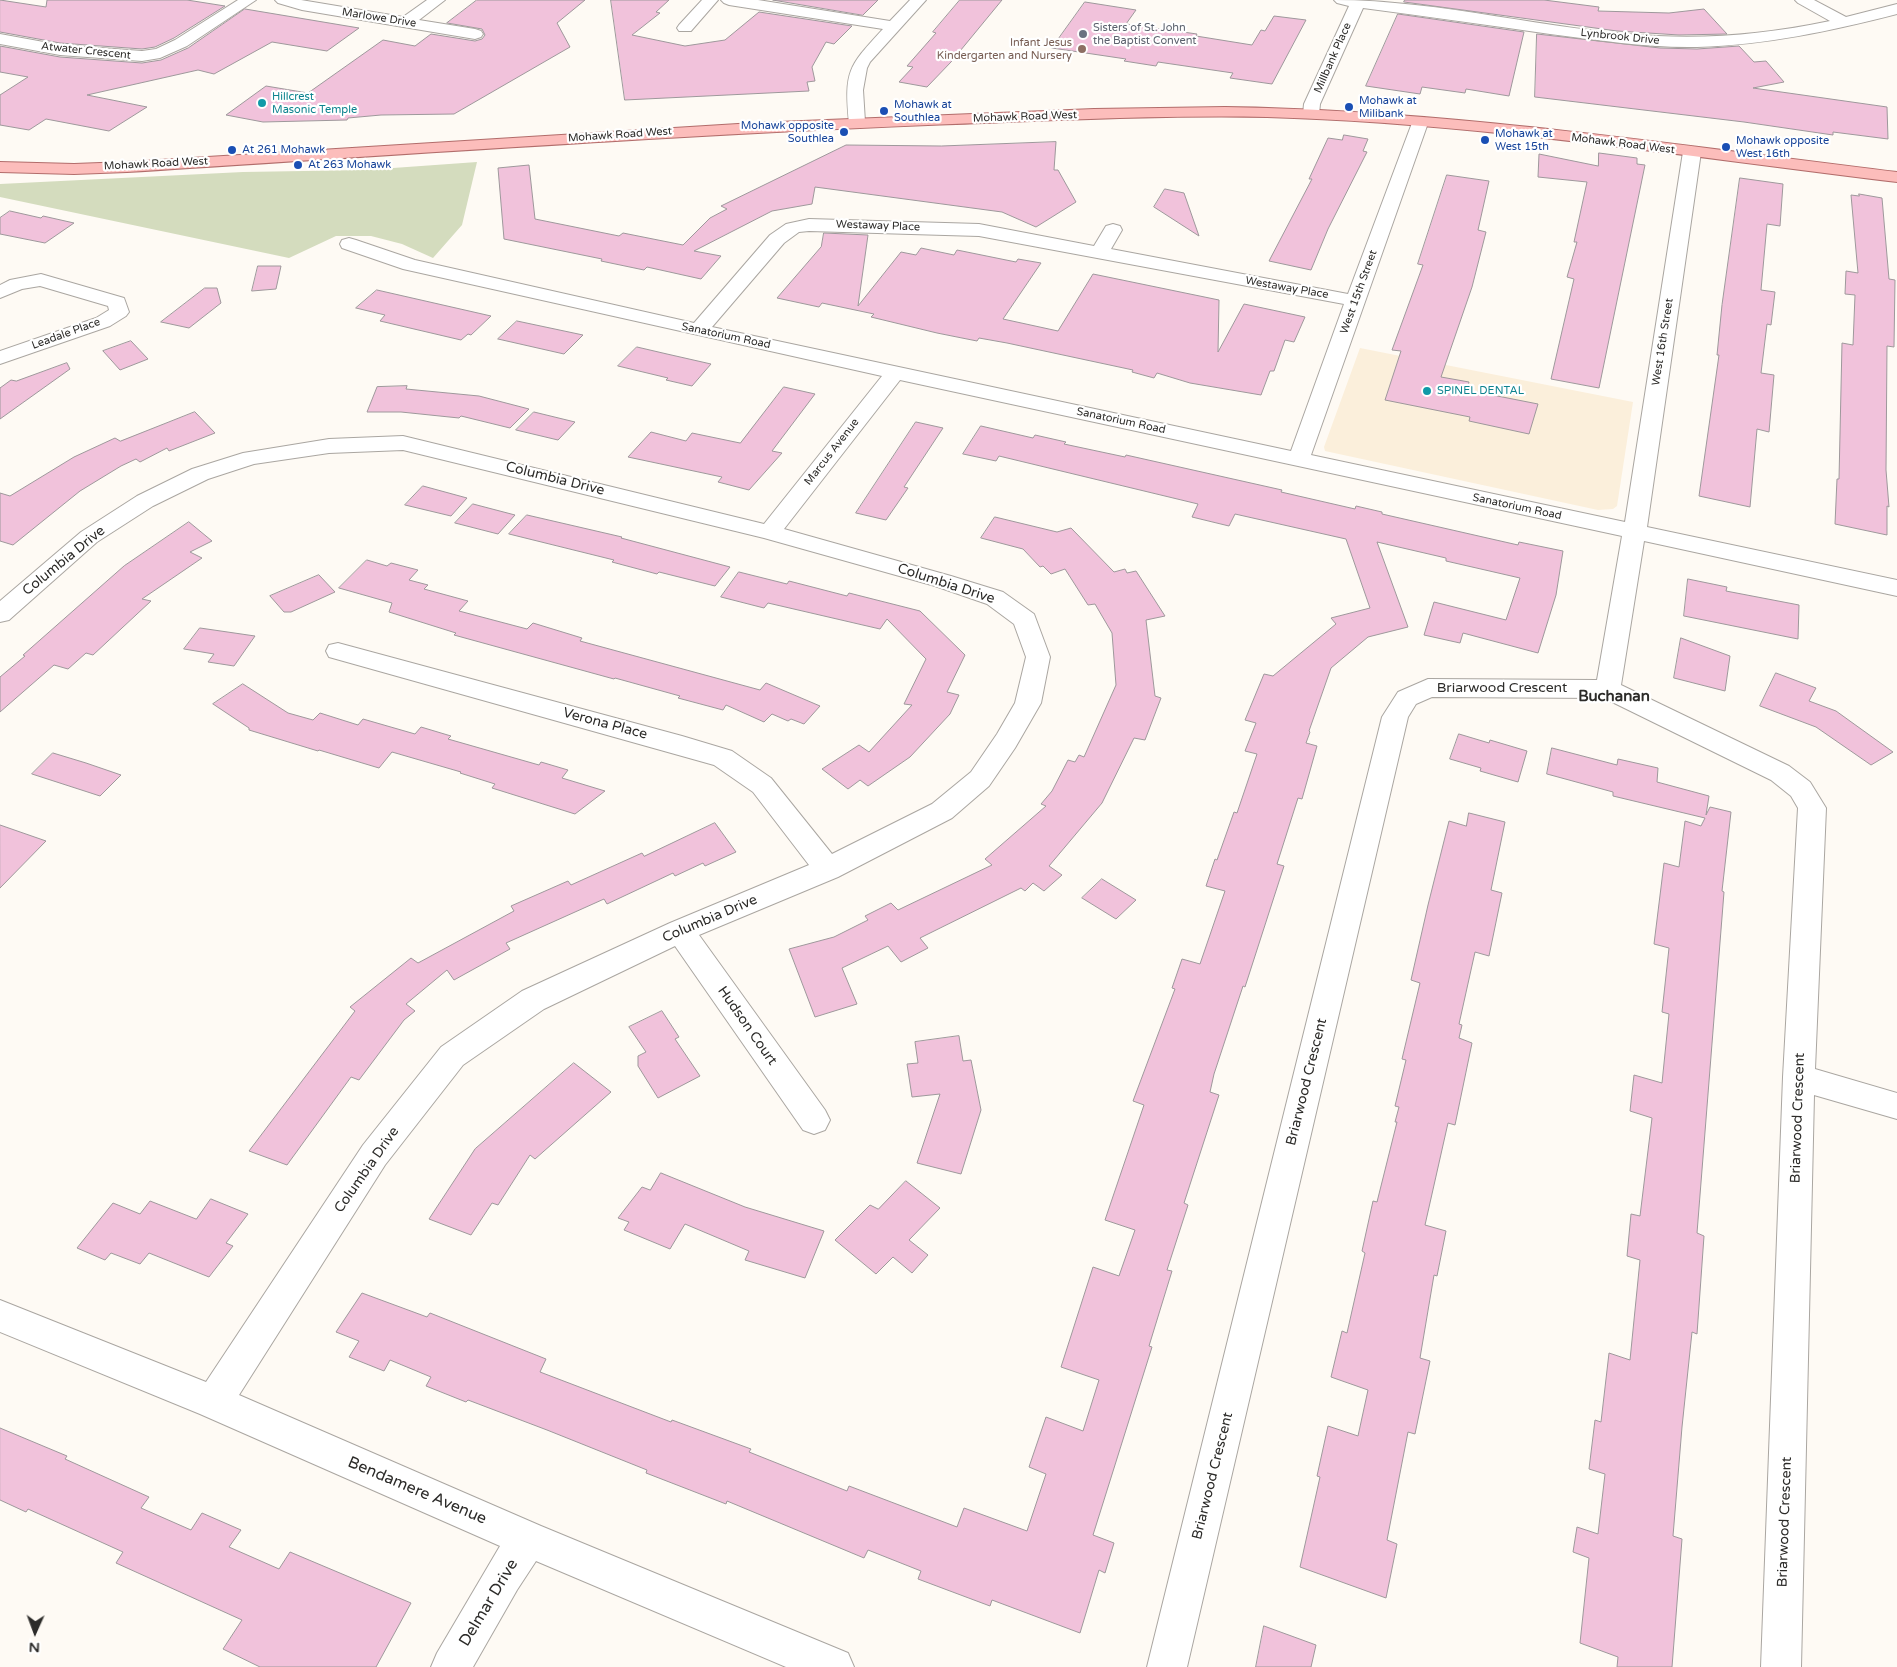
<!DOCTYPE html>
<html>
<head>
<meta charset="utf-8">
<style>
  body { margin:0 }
  #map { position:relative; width:1897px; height:1667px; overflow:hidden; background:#fefaf4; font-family:"Varela Round",sans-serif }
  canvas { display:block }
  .north { position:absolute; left:10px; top:1607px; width:50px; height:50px; -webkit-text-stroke:4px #fff; paint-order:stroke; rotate:182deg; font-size:14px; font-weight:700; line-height:20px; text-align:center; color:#2c2b29 }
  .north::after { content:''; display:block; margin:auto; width:18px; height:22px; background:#2c2b29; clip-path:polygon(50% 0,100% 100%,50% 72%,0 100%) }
</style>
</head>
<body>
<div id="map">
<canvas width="1897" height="1667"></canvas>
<div class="north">N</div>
</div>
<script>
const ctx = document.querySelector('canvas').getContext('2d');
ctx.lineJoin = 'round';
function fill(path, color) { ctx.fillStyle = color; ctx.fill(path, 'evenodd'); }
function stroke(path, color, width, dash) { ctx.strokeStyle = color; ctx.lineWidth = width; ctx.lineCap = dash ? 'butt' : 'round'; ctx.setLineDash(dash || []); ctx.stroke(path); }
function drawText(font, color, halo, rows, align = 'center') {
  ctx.font = font + ' "Varela Round",sans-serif'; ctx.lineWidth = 4.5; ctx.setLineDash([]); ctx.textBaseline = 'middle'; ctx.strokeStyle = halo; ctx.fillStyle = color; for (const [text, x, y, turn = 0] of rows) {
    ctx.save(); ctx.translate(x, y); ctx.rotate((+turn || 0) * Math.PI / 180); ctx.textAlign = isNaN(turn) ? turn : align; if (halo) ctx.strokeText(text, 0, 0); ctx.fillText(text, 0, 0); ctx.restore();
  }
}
fill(new Path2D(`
  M1360,348L1633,402L1617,506L1613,509L1598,510L1325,451L1324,447Z`), '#fbefdb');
fill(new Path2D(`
  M477,162L462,225L433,258L402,244L371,236H336L289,258L0,197V184L243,172L365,170Z`), '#d4dcbe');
const building = new Path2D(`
  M0,0L46,7L47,0H187L225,6L174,38L155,47L142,49L60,43L0,32Z
  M477,0H585L557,23L570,47L454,114L381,115L348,118L347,120L263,122L226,115L266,86L308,93L383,40L415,46L431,34L475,41L482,39L485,35L482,29L447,23Z
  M611,0H669L656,12L660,13L632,35L685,46L725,40L759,12L852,26L834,44L826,42L812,67L815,81L807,82L809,91L625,100Z
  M773,0H878L863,15Z
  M960,0H1002L951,62L927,87L899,82L913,67L907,66L936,33L933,32Z
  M1405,0H1544L1599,7L1598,11L1669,13L1704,9L1727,34L1679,35L1617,31L1404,2Z
  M1085,2L1136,10L1126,24L1197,34L1196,36L1252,45L1261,30L1265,31L1274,16L1306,20L1272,84L1230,78L1233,73L1158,62L1156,66L1124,61L1126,59L1052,48Z
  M245,9L359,28L327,51L272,42L214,74L198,70L87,95L147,107L109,131L46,119L29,130L0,125V95L28,77L0,72V46L60,57L142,63L161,60L188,48Z
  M1398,14L1524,32L1509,96L1466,89L1465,93L1422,87L1420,94L1366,86Z
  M1537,34L1660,48L1697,49L1739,46L1754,62L1766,61L1784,82L1753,88L1887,107L1888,139L1833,132V135L1744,122L1535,97Z
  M1344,135L1368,139L1363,151L1367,152L1328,229L1311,270L1269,261L1312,179H1309L1328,138L1342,140Z
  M1056,142L1054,170H1058L1076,202L1036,227L1002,212L815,187L812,204L772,211L694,251L721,256L701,279L647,267L644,270L601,261L602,259L504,239L498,168L529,165L535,219L619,236L623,233L683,245L710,218L727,209L721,206L846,145L941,146Z
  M1599,153L1637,158V164L1645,165L1599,388L1551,379L1574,279L1567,277L1577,242H1574L1587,182L1538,177L1539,154L1598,166Z
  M1447,175L1489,181L1478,230L1486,232L1472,287L1441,377L1469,382L1467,390L1538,404L1529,434L1469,421L1470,417L1385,400L1401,351L1392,350L1423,265L1418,264Z
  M1740,178L1783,184L1780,226L1767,224L1761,290L1775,292L1771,325L1767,324L1761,373L1774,375L1769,432L1757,429L1750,507L1699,496L1719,355H1717L1722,305Z
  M1165,189L1184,193L1199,236L1154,207Z
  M1859,194L1882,198L1889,279L1895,280L1894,347L1887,346L1886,470L1889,507L1887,506V535L1835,524L1837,479H1839L1842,343L1853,345L1855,295L1845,294L1846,271L1858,273L1851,195L1859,196Z
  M10,211L41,218L43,216L74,223L45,243L0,234V218Z
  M824,233L868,235L858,306L901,252L916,255L921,248L954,255L957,250L1016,262L1018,259L1041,263L1003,319L1058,331L1093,274L1219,300L1218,352L1244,304L1305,317L1294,342L1285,340L1274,371H1270L1261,395L1190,383L1157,373L1154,378L1132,372L1133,370L1007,343L979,338L977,341L937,333L871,317L874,314L822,303L819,307L777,298L821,247Z
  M258,266H281L276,289L252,291Z
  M205,288H217L221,303L189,328L161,322Z
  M377,290L491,316L471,335L468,334L461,340L380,321L385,315L356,308Z
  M517,321L583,335L564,354L498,339Z
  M131,341L148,359L120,370L103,351Z
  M637,347L667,354L711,364L692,386L666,380L668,378L618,366Z
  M67,363L70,369L0,419V388L11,380L16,381Z
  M407,386L406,389L479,396L529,409L510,428L461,416L459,418L401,412H367L377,387Z
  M784,387L815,394L772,451L782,453L749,490L718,482L722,477L628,457L651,432L686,441L692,433L740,443Z
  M195,412L215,433L169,451L167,448L140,462L136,459L121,466L80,491L13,545L0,541V493L10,496L74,457L115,438L120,441Z
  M534,412L575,422L558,440L516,430Z
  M916,422L943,428L904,487L908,488L886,520L856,513Z
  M981,426L1033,438L1035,435L1066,442L1064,444L1125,457L1126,455L1282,490L1281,492L1355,509L1356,506L1382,512V514L1518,545L1519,542L1563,551L1556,595L1538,653L1463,633L1460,643L1424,635L1434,602L1506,620L1520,578L1446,561V558L1377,542L1408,627L1368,637L1331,668L1309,731L1310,732L1306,743L1317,746L1302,799L1298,798L1277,864L1284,866L1245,987L1243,986L1214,1074L1210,1092L1219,1095L1184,1203L1188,1205L1167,1270L1172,1271L1149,1346L1152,1347L1093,1535L1114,1543L1105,1573L1099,1570L1080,1633L992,1600L990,1606L918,1579L921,1571L868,1550L864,1558L727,1501L726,1504L646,1473L647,1470L547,1430L468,1400L466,1402L426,1386L431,1377L390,1360L384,1371L349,1357L359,1341L336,1332L362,1293L427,1317L430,1313L546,1359L540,1372L671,1422L672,1420L751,1449L749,1452L847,1491L849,1486L957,1527L964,1508L1027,1531L1046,1474L1029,1467L1046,1417L1083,1431L1099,1380L1061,1367L1093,1267L1119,1276L1135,1230L1105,1220L1144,1105L1133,1101L1175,989L1172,988L1182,959L1200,964L1225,891L1206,886L1215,859L1217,860L1234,812L1237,813L1257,754L1245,751L1256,723L1245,720L1264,674L1273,676L1336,624L1331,618L1370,608L1346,539L1235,514L1229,526L1192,517L1198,504L999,456L996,461L963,454Z
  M423,486L467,498L451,516L405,505Z
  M473,504L515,515L498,534L455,523Z
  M527,515L622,537L621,538L730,567L715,586L659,572L657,574L612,562L614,560L509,534Z
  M995,517L1057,532L1071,528L1114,572L1125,569L1127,573L1136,571L1165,616L1146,620L1155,696L1161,698L1145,740L1134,738L1102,803L1049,866L1062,875L1044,891L1033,883L1025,891L1021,888L920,938L928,948L901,962L888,946L842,968L857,1004L815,1017L789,949L834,937L868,920L865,916L891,903L898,910L992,865L985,859L1046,806L1041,804L1052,791L1068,760L1075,762L1079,755L1084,757L1116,685L1112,633L1095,604L1088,605L1065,569L1051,574L1043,566L1040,567L1023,549L981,538Z
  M189,522L212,541L190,552L202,558L142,599L151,601L93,655L86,653L68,669L54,665L0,712V677L25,656L23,655L124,566Z
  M367,560L387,566L391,563L418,570L409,580L428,585L424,589L468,601L459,611L527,629L533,623L582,638L580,641L760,690L766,683L820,706L804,724L791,719L788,721L772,714L764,722L726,705L723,710L678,698L680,696L615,678L614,679L454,635L456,633L389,612L392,603L339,588Z
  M739,572L787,584L789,581L847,596L849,593L920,611L965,655L947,692L959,695L950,714L910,757L868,786L860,780L848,789L822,769L859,745L869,752L912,705L904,704L926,659L887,619L880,629L768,603L764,608L721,597Z
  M319,575L335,592L291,612H284L270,596Z
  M1688,579L1727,587L1726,591L1799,605L1798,639L1684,616Z
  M200,628L255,636L234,666L208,662L214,654L184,649Z
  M1681,638L1730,656L1725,691L1674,678Z
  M1776,673L1816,688L1809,701L1836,711L1893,752L1871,765L1816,727L1760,706Z
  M243,684L288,713L313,720L320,713L358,725L363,719L415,734L421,727L451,736L448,739L539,765L541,762L568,770L562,778L605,791L575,814L492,788L495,784L460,773L461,772L392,752L379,768L319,750L318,751L249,730V728L213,704Z
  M1459,734L1489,743L1490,740L1527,751L1518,782L1480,771L1481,768L1450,759Z
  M1552,748L1617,765L1618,759L1658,768L1657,782L1709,796L1706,815L1710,807L1731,812L1722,891L1724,892L1697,1233L1704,1236L1697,1334L1692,1332L1682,1427L1673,1536L1682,1539L1672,1667H1617L1618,1657L1580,1643L1589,1558L1573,1552L1577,1527L1598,1534L1605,1474L1589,1469L1595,1420L1601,1422L1609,1353L1630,1360L1640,1260L1627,1256L1631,1214L1640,1216L1652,1118L1630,1111L1634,1075L1662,1083L1669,1014L1662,1012L1669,948L1654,944L1664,863L1679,867L1685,821L1701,826L1705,818L1613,796V792L1547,774Z
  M53,753L86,763L121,775L100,796L32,774Z
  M1469,813L1505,822L1491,890L1502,893L1489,956L1475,952L1459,1024L1462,1025L1459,1038L1472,1043L1455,1125L1448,1123L1425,1225L1446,1231L1437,1276L1434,1275L1420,1358L1430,1361L1415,1434L1408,1432L1387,1540L1397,1544L1386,1598L1300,1567L1320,1477L1317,1476L1328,1426L1358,1436L1368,1390L1331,1377L1342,1331L1347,1333L1365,1253L1362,1251L1373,1201L1377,1202L1397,1122H1395L1399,1107L1395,1106L1406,1060L1402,1059L1420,983L1411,980L1428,905L1449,821L1466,826Z
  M715,823L736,852L705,866L703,863L675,876L673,873L607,904L604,899L506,943L510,949L454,980L447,970L406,1004L415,1011L404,1020L359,1080L351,1077L287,1165L249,1151L355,1011L350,1007L411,958L418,963L514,911L511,906L568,881L571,885L642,853L644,856Z
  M0,825L46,841L0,888Z
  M1102,879L1136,900L1116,919L1082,898Z
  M662,1011L679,1037L675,1039L700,1076L658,1098L638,1066V1056L646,1052L629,1027Z
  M959,1036L963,1061L971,1060L981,1110L961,1174L917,1163L940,1094L912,1097L907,1064L918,1063L915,1042Z
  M574,1063L611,1092L535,1159L530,1155L498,1205L492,1203L471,1235L429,1219L475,1149Z
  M661,1173L745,1207L824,1231L805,1278L745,1260L749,1251L685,1224L670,1249L624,1230L629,1222L618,1218L642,1187L650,1190Z
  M906,1181L940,1208L909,1240L928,1255L912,1273L893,1257L876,1274L835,1240L870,1205L878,1209Z
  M211,1199L248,1214L226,1243L233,1246L209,1277L149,1253L140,1264L111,1253L105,1260L77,1248L113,1203L140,1214L150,1201L196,1219Z
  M0,1428L67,1456L65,1459L149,1497L141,1508L191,1530L202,1513L241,1530L229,1547L279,1569L290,1552L411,1603L376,1667H260L223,1649L242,1620L116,1563L123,1552L28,1509L26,1512L0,1500Z
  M1264,1626L1316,1645L1311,1667H1256Z`);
fill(building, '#f1c2db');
stroke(building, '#9e989b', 1);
const minor = new Path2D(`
  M238,0H256L187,46L160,58L142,61L60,55L0,44V34L60,45L142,51L156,49L175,40Z
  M275,0H301L403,17L427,0H445L419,20L475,29L481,31L483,34L481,37L475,39L302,10L278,3Z
  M702,0H718L691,31H679L677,28L679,25Z
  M721,0H758L890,21L910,0H926L870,62L867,68L863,90L865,122L863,126H851L849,122C844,70 849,66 883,29L729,5L724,3Z
  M1334,0C1443,0 1549,31 1657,36C1715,39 1773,33 1830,21L1798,3L1795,0H1814L1846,17L1897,4V14C1831,31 1765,45 1697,47C1648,48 1599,40 1550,34C1488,25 1425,16 1363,8L1320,104L1319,114L1317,118H1305L1303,114L1304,104L1349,6L1337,3Z
  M1420,118L1426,119L1428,123L1311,455L1625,522L1683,152L1686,148L1692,147L1698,148L1701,152L1647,527L1897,580V596L1644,541L1621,685L1789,766L1810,782L1826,808L1815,1069L1897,1093V1119L1814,1095L1801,1667H1761L1783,1077L1798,808L1791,796L1771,780L1604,698L1432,697L1416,704L1408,717L1187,1667H1147L1382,717L1398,692L1428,679L1597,680L1622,536L900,380L784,529L951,576L1003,592L1034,614L1050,657L1041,703L1015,748L989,786L952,818L838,877L699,935L825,1110L830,1120L825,1130L814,1134L803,1130L675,946L544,1009L463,1065L385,1165L239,1395L541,1526L848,1653L854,1667H786L536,1561L517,1590L473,1667H431L437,1653L500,1546L200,1414L0,1332V1300L206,1382L363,1145L441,1047L522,991L670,923L809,865L753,792L714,765L329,657L326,651L329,645L338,643L682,736L732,751L771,778L832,854L932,804L971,772L997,734L1015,703L1026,657L1014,624L987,604L935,586L764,538L403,450L329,453L254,464L208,479L153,506L97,542L9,620L0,622V601L81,532L137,496L192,469L243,453L329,439L403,436L764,524L882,376L403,269L342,248L340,244L342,240L349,238L356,240L415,260L694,323L770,235L786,224L809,219L979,224L1094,246L1106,226L1113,224L1120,226L1122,230L1111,249L1348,294L1412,123L1414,119ZM809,231L979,236L1344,304L1291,451L712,327L784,243L799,232Z
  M41,274L124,298L129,312L126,316L110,326L0,364V351L96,318L109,310L108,306L40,286L22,289L0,298V285L10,280Z`);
const major = new Path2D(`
  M1225,107C1450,110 1674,145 1897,172V182C1689,157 1477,123 1267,117C1154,115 1041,121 928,125C661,136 394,155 127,172L74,174L0,172V162L74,164L127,162L754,123L1094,109Z`);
stroke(minor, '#aaa6a1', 2);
stroke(major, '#b26d6b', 2);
fill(minor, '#fff');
fill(major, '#fcbdbb');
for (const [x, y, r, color] of [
  [1083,34,5,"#6b7280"],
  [1082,49,5,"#8d6e63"],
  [262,103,5,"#0f9aa8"],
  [1349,107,5,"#1a4fb4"],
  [884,111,5,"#1a4fb4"],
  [844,132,5,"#1a4fb4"],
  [1485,140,5,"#1a4fb4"],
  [1726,147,5,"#1a4fb4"],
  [232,150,5,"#1a4fb4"],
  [298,165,5,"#1a4fb4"],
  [1427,391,5,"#0f9aa8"]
]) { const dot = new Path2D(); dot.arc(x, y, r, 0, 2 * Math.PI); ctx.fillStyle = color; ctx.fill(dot); stroke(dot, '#fff', 2); }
drawText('11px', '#2c2b29', '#fff', [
  ["Marlowe Drive",379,18,9],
  ["Lynbrook Drive",1620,37,6],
  ["Atwater Crescent",86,51,6],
  ["Millbank Place",1333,58,-66],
  ["Mohawk Road West",1025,117,-2],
  ["Mohawk Road West",620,135,-4],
  ["Mohawk Road West",1623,144,7],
  ["Mohawk Road West",156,164,-3],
  ["Westaway Place",878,226,2],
  ["Westaway Place",1287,288,10],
  ["West 15th Street",1359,292,-70],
  ["Leadale Place",66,334,-20],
  ["Sanatorium Road",726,336,12],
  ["West 16th Street",1663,342,-81],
  ["Sanatorium Road",1121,421,12],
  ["Marcus Avenue",832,452,-52],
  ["Sanatorium Road",1517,507,12]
]);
drawText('11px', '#5b616d', '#fff', [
  ["Sisters of St. John",1093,28],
  ["the Baptist Convent",1093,41]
], 'left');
drawText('11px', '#785e54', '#fff', [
  ["Infant Jesus",1072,43],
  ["Kindergarten and Nursery",1072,56]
], 'right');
drawText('11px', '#0d838f', '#fff', [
  ["Hillcrest",272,97],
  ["Masonic Temple",272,110],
  ["SPINEL DENTAL",1437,391]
], 'left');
drawText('11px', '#164399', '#fff', [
  ["Mohawk at",1359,101],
  ["Milibank",1359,114],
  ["Mohawk at",894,105],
  ["Southlea",894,118],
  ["Mohawk opposite",834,126,"right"],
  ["Southlea",834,139,"right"],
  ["Mohawk at",1495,134],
  ["West 15th",1495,147],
  ["Mohawk opposite",1736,141],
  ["West 16th",1736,154],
  ["At 261 Mohawk",242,150],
  ["At 263 Mohawk",308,165]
], 'left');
drawText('14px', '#2c2b29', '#fff', [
  ["Columbia Drive",555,479,14],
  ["Columbia Drive",64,561,-39],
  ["Columbia Drive",946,584,18],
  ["Briarwood Crescent",1502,688],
  ["Verona Place",605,724,15],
  ["Columbia Drive",710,919,-23],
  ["Hudson Court",747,1026,55],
  ["Briarwood Crescent",1307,1082,-76],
  ["Briarwood Crescent",1798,1118,-88],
  ["Columbia Drive",367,1170,-55],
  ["Briarwood Crescent",1213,1476,-76],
  ["Briarwood Crescent",1785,1522,-88]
]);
drawText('bold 15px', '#2c2b29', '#fff', [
  ["Buchanan",1614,697]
]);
drawText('16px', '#2c2b29', '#fff', [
  ["Bendamere Avenue",417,1491,23],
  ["Delmar Drive",489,1603,-59]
]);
</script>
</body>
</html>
